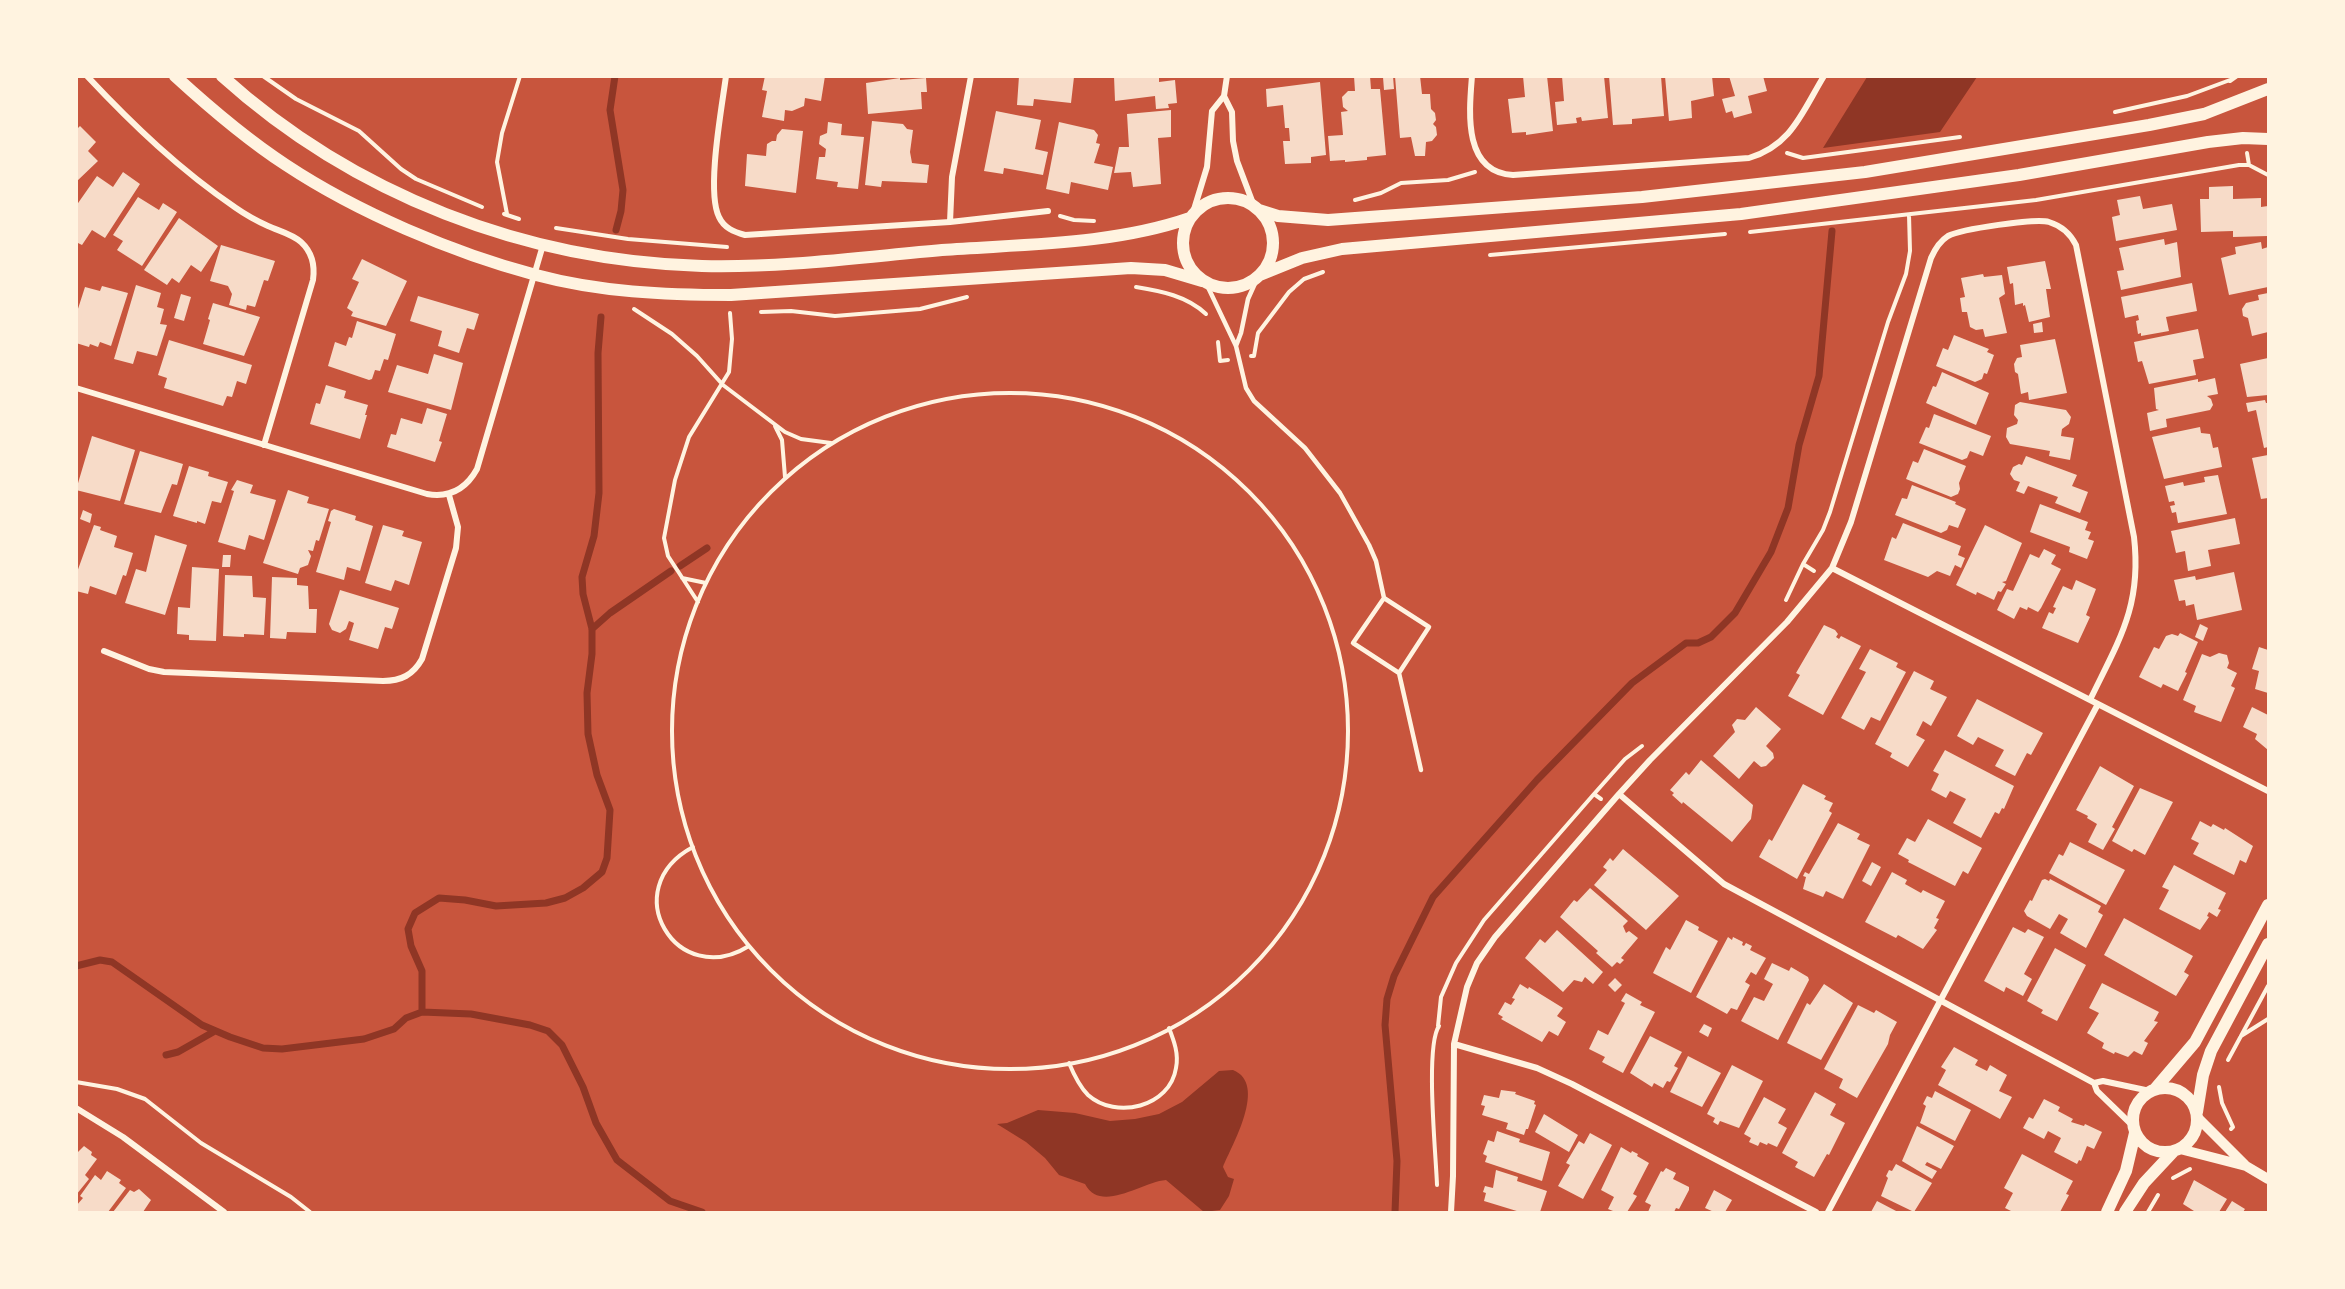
<!DOCTYPE html>
<html>
<head>
<meta charset="utf-8">
<style>
  body { margin:0 }
  #map { position:relative; width:2345px; height:1289px; overflow:hidden; background:#c8553d; font-family:"Golos Text",sans-serif }
  canvas { display:block }
  .frame { position:absolute; inset:0; border:78px solid #fff3e0; pointer-events:none }
</style>
</head>
<body>
<div id="map">
<canvas width="2345" height="1289"></canvas>
<div class="frame"></div>
</div>
<script>
const ctx = document.querySelector('canvas').getContext('2d');
ctx.lineJoin = 'round';
function fill(path, color) { ctx.fillStyle = color; ctx.fill(path, 'evenodd'); }
function stroke(path, color, width, dash) { ctx.strokeStyle = color; ctx.lineWidth = width; ctx.lineCap = dash ? 'butt' : 'round'; ctx.setLineDash(dash || []); ctx.stroke(path); }
fill(new Path2D(`
  M1867,77V76L1977,77L1940,132L1823,148Z
  M1233,1070C1268,1084 1232,1145 1223,1167L1228,1177L1234,1179L1229,1196L1220,1210L1204,1212L1166,1180C1141,1182 1101,1214 1085,1184L1059,1175L1045,1158L1026,1142L997,1124L1007,1123L1038,1110L1075,1113L1110,1121L1135,1119L1159,1114L1182,1102L1219,1071Z`), '#8f3625');
stroke(new Path2D(`
  M615,76L610,110L623,190L621,211L616,230
  M680,566L707,548
  M592,629L610,613L671,571
  M76,966L100,960L112,962L202,1025L230,1037L263,1048L282,1049L364,1039L394,1029L406,1018L422,1012L471,1014L530,1025L548,1031L562,1045L583,1087L596,1123L617,1160L670,1201L702,1212
  M422,1012V971L411,946L408,929L415,913L439,898L465,900L496,906L546,903L565,898L583,888L602,872L607,858L610,810L597,775L588,734L587,693L592,654V629L583,594L582,577L594,536L599,493L598,353L601,317
  M166,1055L178,1052L215,1031
  M1395,1212L1397,1161L1385,1025L1387,999L1394,976L1433,897L1537,780L1632,683L1686,643H1698L1711,637L1735,613L1771,552L1788,508L1799,445L1819,376L1832,231`), '#8f3625', 7);
fill(new Path2D(`
  M765,76H825L821,101L805,98L804,106L792,111L785,110L784,121L762,117L767,91L762,90Z
  M1019,76L1074,77L1071,103L1034,99L1033,106L1017,105Z
  M1114,76H1159V82L1175,80L1177,103L1168,104L1169,108L1156,109L1155,96L1115,101Z
  M1354,76H1370L1371,89H1380L1386,155L1367,157V160L1345,162V160L1330,161L1328,136L1343,135L1341,112L1348,111L1343,107L1342,97L1348,91H1355Z
  M1393,76L1394,89L1384,90L1383,77Z
  M1395,76H1420L1422,94H1430L1431,109L1435,113L1436,120L1433,124L1436,127L1437,135L1432,141L1426,142L1425,156H1415L1411,137L1400,138Z
  M1523,76H1547L1553,131L1526,135V132L1512,133L1508,99L1525,97Z
  M1562,76H1604L1608,118L1582,121L1581,117L1576,118L1577,123L1557,125L1555,102L1564,101Z
  M1609,76H1661L1664,116L1632,119V124L1613,125Z
  M1665,76H1712L1714,96L1691,101L1692,118L1669,121Z
  M1729,76H1763L1767,91L1748,96L1752,113L1734,118L1732,111L1726,113L1722,99L1735,96Z
  M900,78V80L926,78L927,92H921L922,109L868,114L866,83Z
  M1320,82L1326,155L1311,157V163L1285,164L1283,141H1290L1289,128H1285L1283,105L1267,107L1266,89Z
  M1171,110V137L1158,138L1161,184L1133,187L1131,172L1114,173L1119,147H1129L1127,114Z
  M996,111L1041,120L1035,149L1048,152L1043,175L1004,168L1003,174L984,171Z
  M872,121L903,124L907,129L913,130L910,152L912,163L929,165L927,183L882,181L881,187L865,185Z
  M828,122L842,124L841,135L864,137L858,189L837,187L838,182L816,179L819,157H825L826,149L819,144L820,136L827,133Z
  M1059,122L1094,130L1098,135L1096,143L1100,144L1094,163L1113,167L1108,190L1071,182L1069,194L1046,189Z
  M80,126L96,142L88,151L98,161L76,182V130Z
  M782,129L803,131L796,193L745,186L747,154L766,156L767,144L772,141H776L777,135Z
  M123,172L140,184L105,238L92,230L82,245L76,242V206L97,176L113,187Z
  M2233,186V199L2261,198V207L2268,206V236L2233,237V231L2201,232L2200,199H2209V187Z
  M2140,196L2143,209L2172,204L2177,230L2116,241L2112,217L2120,215L2117,200Z
  M138,197L159,210L163,203L177,212L142,266L117,250L123,241L113,235Z
  M179,218L218,246L201,272L191,265L179,283L172,278L167,285L144,270Z
  M2164,239L2165,245L2177,242L2181,277L2121,290L2117,271L2124,270L2119,248Z
  M2261,242L2262,249L2268,247V287L2229,295L2221,258L2236,254L2235,247Z
  M221,245L275,261L268,281L264,280L255,307L247,305L246,310L229,305L232,294L228,286L210,281Z
  M362,259L407,281L386,326L351,316L353,312L347,308L359,282L352,279Z
  M2045,261L2051,289H2046L2050,317L2029,322L2025,305L2023,306V303L2015,305L2013,283L2010,284L2007,267Z
  M1983,274L1984,277L2002,275L2005,294L1999,298L2007,333L1985,337L1983,329L1976,330L1970,327L1967,312H1962L1960,298L1965,297L1961,278Z
  M2192,283L2197,311L2166,317L2169,331L2141,336V333L2138,334L2136,321L2139,320L2138,315L2125,318L2121,297Z
  M136,285L161,293L157,307L164,309L160,324L167,325L157,356L137,351L133,364L114,359Z
  M102,286L128,293L111,346L100,342L98,347L90,344L89,347L76,343V315L85,287L100,291Z
  M2268,293V332L2252,336L2248,318L2243,316L2242,309L2246,303L2259,300L2258,295Z
  M181,294L191,297L184,321L174,318Z
  M418,296L479,314L474,330L467,328L459,353L438,346L442,331L410,321Z
  M213,303L260,317L244,356L203,344L210,320L208,319Z
  M357,321L396,334L388,360L384,359L380,371L375,370L372,379L369,380L328,366L335,342L346,346L349,337L352,338Z
  M2042,322L2043,332L2034,333L2033,324Z
  M2198,329L2204,358L2193,360L2196,375L2149,384L2142,361L2138,362L2134,342Z
  M1954,335L1989,349L1987,352L1994,355L1987,374L1984,373L1982,379L1975,382L1936,366L1943,348L1948,350Z
  M2055,339L2067,393L2029,400L2028,392L2021,394L2018,374L2015,372L2014,364L2017,358L2022,357L2020,345Z
  M169,340L252,365L246,384L237,381L232,397L227,396L223,406L164,388L167,378L158,375Z
  M434,354L463,363L451,410L388,392L397,365L428,374Z
  M2268,358V395L2247,397L2240,364Z
  M1942,372L1989,393L1976,425L1926,403L1933,386L1936,387Z
  M2215,378L2218,394L2207,396L2211,399L2213,405L2210,410L2166,419L2167,427L2150,431L2147,413L2159,410L2156,409L2154,388L2198,379V382Z
  M326,385L346,391L344,398L368,405L365,415H367L360,439L310,424L316,403L320,404Z
  M2265,400L2266,403H2268V447L2264,448L2256,410L2248,412L2246,403Z
  M2020,402L2066,410L2071,417L2069,424L2062,429L2061,436L2074,438L2070,460L2049,456L2050,451L2010,444L2006,437L2007,428L2017,424L2018,420L2014,415L2015,405Z
  M427,408L447,414L439,441L442,442L435,462L387,447L391,434L396,435L401,418L422,424Z
  M1934,414L1991,436L1983,456L1970,451L1967,458L1962,460L1919,443L1926,427L1929,428Z
  M2200,427L2201,433L2210,434L2213,448L2218,447L2222,467L2164,479L2152,437Z
  M92,436L135,450L120,501L76,490Z
  M1924,449L1966,466L1959,483L1960,489L1958,494L1951,497L1906,479L1913,461L1918,463Z
  M140,451L183,464L177,485L172,484L161,513L124,504Z
  M2268,455V498L2261,499L2252,458Z
  M2026,456L2077,475L2072,486L2088,492L2080,513L2055,503L2058,497L2028,486L2024,494L2016,491L2020,482L2014,480L2010,474L2013,467L2019,464L2022,465Z
  M189,466L209,472L208,476L228,482L221,503L212,501L205,524L197,521V523L173,516Z
  M2218,475L2227,514L2178,523L2176,512L2172,513L2170,506L2175,505L2174,501L2169,502L2165,486L2183,482L2184,486L2205,482L2204,477Z
  M237,480L253,485L250,493L276,500L264,540L249,535L245,550L218,542L234,491L231,490Z
  M1912,485L1956,502L1955,504L1966,509L1958,528L1949,525L1947,530L1941,533L1895,515L1902,498L1907,499Z
  M288,490L309,497L307,503L329,509L319,541L316,540L313,551L308,550L311,556L308,565L300,568L298,574L263,563Z
  M2040,504L2088,522L2085,530L2091,532L2088,539L2094,541L2087,559L2069,552L2070,547L2030,532Z
  M334,509L356,516L355,520L373,526L360,571L347,567L344,580L316,572L331,522L328,521L331,511Z
  M83,510L92,514L90,523L80,519Z
  M2235,518L2240,544L2208,550L2211,566L2188,571L2185,551L2176,553L2171,531Z
  M1903,523L1961,546L1958,555L1965,558L1961,568L1955,565L1950,576L1937,571L1928,577L1884,560L1892,537L1896,539Z
  M94,525L101,527L100,530L117,536L114,547L133,553L126,576L123,575L116,595L90,586L88,594L76,591V575Z
  M383,525L404,531L402,536L422,542L409,585L395,580L391,591L365,583Z
  M1985,525L2022,543L2006,581L2002,582L2006,584L2001,592L1998,591L1994,600L1977,592L1976,595L1956,585Z
  M155,535L187,545L165,615L125,603L136,569L146,572Z
  M2044,549L2056,555L2051,564L2061,569L2041,608L2038,612L2028,607L2027,610L2020,607L2014,619L1997,610L2007,589L2013,591L2030,554L2039,558Z
  M223,555H231L230,567H222Z
  M192,567L219,569L216,641L189,640V635L177,634L178,607L190,608Z
  M2234,572L2242,610L2197,620L2194,604L2186,606L2185,600L2179,601L2174,580L2195,576L2196,580Z
  M225,575L252,576L253,597L266,598L264,635L244,634V637L223,636Z
  M272,577L297,578V585L308,586L309,609H317L316,633L287,632L286,639L270,638Z
  M2076,580L2096,589L2086,615L2090,617L2078,643L2042,628L2049,612L2053,614L2056,608L2053,607L2063,586L2072,590Z
  M340,590L399,608L392,629L385,627L378,649L349,640L354,623L349,621L346,629L340,633L332,630L329,624Z
  M2200,624L2208,628L2203,641L2195,637Z
  M1824,625L1835,630L1838,634L1836,637L1839,639L1841,636L1861,646L1823,715L1788,696L1800,675L1796,673Z
  M2180,633L2198,642L2185,672L2187,673L2178,691L2163,684L2161,688L2139,677L2154,647L2159,649L2166,636L2172,634L2178,636Z
  M2259,647L2268,650V693L2255,689L2259,671L2252,669Z
  M1870,649L1898,663L1896,667L1906,672L1880,721L1871,717L1864,730L1841,718L1866,672L1859,669Z
  M2219,653L2227,655L2229,663L2227,668L2237,673L2231,686L2235,688L2221,722L2194,712L2196,706L2183,700L2202,654L2210,657Z
  M1914,671L1934,681L1930,689L1947,697L1931,726L1923,721L1916,735L1925,740L1908,767L1890,757L1892,753L1875,744Z
  M1977,699L2043,733L2031,755L2027,753L2015,776L1995,766L2004,750L1978,737L1973,745L1957,736Z
  M1756,707L1781,729L1766,746L1773,753L1774,758L1766,766L1761,767L1754,761L1739,779L1713,756L1735,732L1732,725L1737,719L1745,720Z
  M2252,707L2268,715V750L2255,739L2257,734L2243,727Z
  M1945,750L2014,786L2004,809L2002,808L1999,814L1995,812L1981,838L1953,823L1966,799L1950,791L1946,798L1931,790L1939,774L1933,771Z
  M1701,760L1753,805L1751,819L1732,842L1683,802L1682,804L1672,795L1674,793L1670,790L1686,772L1689,775Z
  M2100,766L2134,786L2112,827L2115,829L2103,850L2088,842L2097,824L2087,818L2088,816L2076,810Z
  M1803,784L1826,796L1824,799L1833,803L1829,811L1832,813L1797,879L1759,857L1769,839L1772,841Z
  M2140,788L2173,802L2145,855L2134,849L2132,852L2112,841Z
  M1928,819L1982,848L1968,874L1963,871L1955,886L1908,862L1909,860L1898,854L1907,838L1915,842Z
  M2200,821L2211,827L2213,824L2224,830L2225,828L2253,846L2246,863L2240,860L2234,875L2193,854L2199,843L2191,839Z
  M1838,823L1860,834L1857,839L1870,845L1843,899L1826,891L1823,897L1803,889L1806,877L1803,876L1805,872L1809,874Z
  M2070,842L2125,870L2106,905L2049,873L2059,854L2063,856Z
  M1623,849L1679,896L1646,930L1594,885L1607,870L1603,867L1610,858L1613,861Z
  M1872,862L1881,867L1871,886L1862,881Z
  M2174,865L2226,893L2218,909L2221,910L2217,917L2209,912L2207,916L2209,917L2200,930L2159,909L2169,890L2162,887Z
  M1892,872L1907,880L1905,884L1921,893L1923,890L1945,901L1936,918L1939,919L1934,928L1937,930L1923,949L1898,935L1896,938L1865,922Z
  M2045,879L2049,881L2050,879L2101,906L2098,912L2103,915L2086,948L2060,933L2068,919L2059,914L2050,929L2027,916L2024,911L2030,900L2032,901L2042,880Z
  M1590,888L1628,921L1623,926L1626,933L1629,931L1638,938L1621,958L1624,960L1620,964L1617,962L1612,967L1596,953L1598,951L1560,917L1574,900L1577,902Z
  M2124,918L2193,956L2184,972L2189,975L2176,996L2104,955Z
  M1686,920L1699,927L1698,930L1718,941L1691,993L1653,973L1666,947L1670,950Z
  M2013,927L2025,933L2028,929L2044,937L2024,974L2032,979L2023,996L2006,987L2004,992L1984,981Z
  M1557,930L1603,972L1593,984L1585,977L1582,982L1574,980L1563,992L1525,958L1540,939L1545,943Z
  M1728,937L1732,940L1733,937L1743,942L1742,945L1744,946L1746,943L1752,946L1750,950L1766,958L1756,975L1751,972L1745,982L1750,985L1737,1010L1731,1008L1727,1014L1696,997Z
  M2055,948L2086,965L2057,1021L2041,1013L2043,1010L2027,1001Z
  M1772,963L1789,971L1791,967L1808,977L1809,980L1778,1040L1741,1021L1754,997L1764,1001L1773,984L1764,979Z
  M1615,978L1622,985L1615,992L1608,985Z
  M2102,983L2159,1012L2154,1021L2158,1022L2144,1041L2148,1043L2142,1055L2134,1051L2128,1057L2115,1052L2114,1054L2102,1048L2104,1043L2087,1033L2099,1013L2089,1008Z
  M1520,984L1528,989L1529,987L1563,1008L1557,1016L1566,1022L1558,1036L1549,1031L1542,1042L1501,1019L1503,1017L1498,1014L1505,1002L1511,1005L1515,999L1512,998Z
  M1824,984L1853,1003L1821,1060L1787,1043L1807,1003L1810,1005Z
  M1626,993L1642,1002L1640,1005L1655,1012L1623,1073L1602,1062L1605,1057L1589,1049L1598,1030L1608,1035L1625,1003L1621,1001Z
  M1858,1005L1874,1013L1876,1010L1897,1022L1890,1035L1888,1044L1857,1098L1839,1088L1843,1079L1824,1069Z
  M1704,1024L1712,1028L1708,1037L1699,1032Z
  M1650,1036L1682,1052L1674,1066L1678,1068L1670,1082L1667,1081L1663,1088L1654,1083L1652,1087L1630,1073Z
  M1954,1047L1978,1060L1975,1065L1987,1071L1990,1065L2007,1075L1999,1091L2012,1097L2000,1119L1938,1085L1946,1070L1941,1067Z
  M1688,1056L1721,1073L1702,1107L1670,1092Z
  M1732,1065L1763,1081L1739,1128L1720,1121L1718,1125L1713,1122L1715,1118L1707,1114Z
  M1501,1090L1516,1092L1515,1094L1535,1101L1534,1104L1536,1105L1528,1129H1526L1524,1135L1506,1129L1508,1123L1482,1115L1485,1106L1481,1105L1484,1095L1499,1098Z
  M1935,1091L1971,1110L1955,1141L1920,1123L1926,1106L1923,1104L1927,1096L1932,1098Z
  M1815,1092L1836,1104L1830,1115L1845,1123L1829,1155L1827,1154L1814,1177L1795,1167L1798,1162L1782,1153Z
  M1764,1097L1786,1109L1778,1123L1787,1128L1777,1147L1768,1143L1767,1145L1760,1142L1758,1146L1749,1142L1751,1138L1744,1134Z
  M2044,1099L2060,1107L2058,1111L2073,1119L2071,1122L2084,1126L2085,1124L2102,1132L2094,1149L2087,1146L2081,1161L2079,1160L2077,1164L2054,1152L2061,1138L2048,1131L2044,1139L2023,1128L2029,1117L2033,1119Z
  M1544,1114L1578,1135L1569,1152L1535,1132Z
  M1917,1126L1954,1146L1941,1169L1927,1162L1925,1165L1937,1171L1932,1179L1902,1161Z
  M1497,1131L1520,1139L1519,1142L1550,1152L1542,1181L1485,1162L1487,1156L1483,1154L1488,1140L1494,1142Z
  M1590,1133L1612,1145L1583,1199L1558,1186L1570,1165L1566,1163L1579,1141L1584,1144Z
  M84,1146L92,1152L91,1155L97,1159L85,1175L89,1179L76,1195V1154Z
  M1621,1147L1631,1153L1632,1151L1638,1154L1637,1156L1649,1163L1633,1194L1637,1196L1627,1212H1612L1613,1211L1608,1209L1614,1197L1601,1190Z
  M2022,1154L2073,1181L2066,1194L2069,1195L2060,1212H2013L2005,1208L2013,1193L2004,1188Z
  M1896,1164L1932,1183L1914,1212L1881,1196L1888,1178L1886,1176L1889,1170L1892,1171Z
  M1666,1168L1676,1173L1673,1179L1689,1187V1190L1679,1209L1676,1208L1674,1212H1648L1651,1205L1645,1202L1661,1171L1663,1172Z
  M1496,1170L1518,1177L1517,1181L1547,1191L1540,1212H1520L1484,1201L1486,1193L1483,1192L1485,1186L1493,1188Z
  M107,1171L121,1180L119,1183L126,1188L108,1212H76V1206L83,1198L80,1196L95,1175L101,1180Z
  M2194,1180L2227,1199L2219,1212H2193L2194,1211L2183,1204Z
  M139,1189L151,1200L143,1212H113L130,1190L134,1192Z
  M1714,1190L1732,1200L1725,1212H1714L1705,1208Z
  M1877,1201L1898,1212H1871Z
  M2232,1201L2245,1209L2243,1212H2225Z`), '#f7dbc8');
stroke(new Path2D(`
  M263,76L296,99L359,131L401,169L416,179L482,207
  M2230,81L2237,76
  M2115,112L2187,96L2230,80
  M1787,153L1803,158L1960,137
  M2247,153L2249,165L2268,175
  M1355,200L1381,193L1401,183L1448,180L1475,172
  M504,214L519,219
  M507,214L497,162L502,133L520,76
  M1060,216L1074,220L1094,221
  M556,228L628,239L727,247
  M1750,232L2036,200L2239,165H2249
  M1490,255L1725,234
  M1136,287C1161,291 1187,296 1206,314
  M634,309L672,334L697,356L723,385L785,432L801,439L831,443
  M761,312L791,311L835,316L920,309L967,297
  M1218,342L1220,361L1228,360
  M1251,356H1254L1258,333L1289,292L1304,279L1323,272
  M672 731a338 338 0 1 1 676 0a338 338 0 1 1-676 0Z
  M775,426L782,440L785,477
  M1803,564L1823,530L1830,512L1888,322L1906,274L1910,251L1909,215
  M682,578L706,583
  M1786,600L1803,564L1814,571
  M698,602L668,556L664,538L675,480L689,437L729,372L732,339L730,313
  M1594,794L1625,759L1642,746
  M693,847C615,889 677,991 749,946
  M1438,1026L1441,997L1456,963L1484,920L1594,794L1601,799
  M2241,1036L2268,1019
  M2228,1060L2268,986
  M1069,1063C1074,1075 1079,1086 1088,1095C1116,1120 1170,1107 1176,1068C1179,1054 1174,1041 1169,1028
  M76,1082L117,1089L145,1099L201,1143L291,1197L310,1212
  M2219,1087L2222,1103L2233,1127L2231,1129
  M2173,1178L2190,1169
  M1437,1185C1436,1155 1425,1046 1439,1026
  M2148,1212L2158,1195`), '#fff3e0', 4);
stroke(new Path2D(`
  M1206,283L1236,346L1246,388L1254,401L1305,448L1340,493L1369,545L1376,561L1384,598L1429,627L1399,673L1421,770
  M1236,346L1241,333L1248,299L1257,279
  M1384,598L1353,643L1399,673`), '#fff3e0', 4.5);
stroke(new Path2D(`
  M87,76C133,125 180,170 236,208C246,215 257,221 268,226C279,231 292,234 301,242C313,253 315,266 313,280L264,445
  M726,76C722,107 706,191 719,217C724,228 734,232 745,235L950,222L1048,211
  M1472,76C1469,113 1463,172 1513,175L1749,158C1792,145 1802,112 1824,76
  M1224,96L1232,112L1233,141L1237,161L1254,206
  M1192,216L1207,167L1212,111L1224,96L1227,76
  M950,222L952,177L971,76
  M76,388L427,494C450,498 466,489 477,469L543,245
  M1832,568L2268,791
  M104,651L149,669L164,672L383,681C401,681 413,675 422,659L456,548L458,527L449,495
  M1619,794L1724,884L2094,1083L2103,1081L2150,1091
  M1454,1044L1537,1068L1572,1084L1816,1212
  M2094,1083L2097,1091L2133,1126
  M76,1108L123,1137L224,1212
  M1451,1212L1453,1176L1454,1044L1467,987L1477,963L1495,937L1619,794L1650,760L1787,622L1832,568L1851,522L1931,258C1935,249 1940,241 1948,236C1961,229 2036,218 2049,222C2062,226 2070,233 2076,245L2134,537C2142,606 2119,640 2090,700
  M1828,1212L2098,704`), '#fff3e0', 6);
stroke(new Path2D(`
  M2198,1118L2245,1165
  M2180,1149L2246,1166L2268,1179`), '#fff3e0', 10);
stroke(new Path2D(`
  M175,76C210,108 246,139 286,165C357,212 453,253 536,275C599,292 665,295 731,295L1131,268L1165,270L1202,281
  M222,76C354,195 525,261 702,266C782,268 863,257 942,250C1024,244 1112,245 1190,218
  M1183 243a45 45 0 1 1 90 0a45 45 0 1 1-90 0Z
  M1259,210L1278,216L1328,220L1642,197L1865,172L2149,125L2204,114L2268,89
  M1260,275L1302,258L1342,249L1741,214L2019,175L2208,142L2243,138L2268,139
  M2133 1120a32 32 0 1 1 64 0a32 32 0 1 1-64 0Z
  M2155,1089L2195,1042L2268,905
  M2197,1112L2203,1075L2211,1051L2268,944
  M2107,1212L2126,1171L2135,1133
  M2125,1212L2144,1183L2173,1152`), '#fff3e0', 12);
</script>
</body>
</html>
